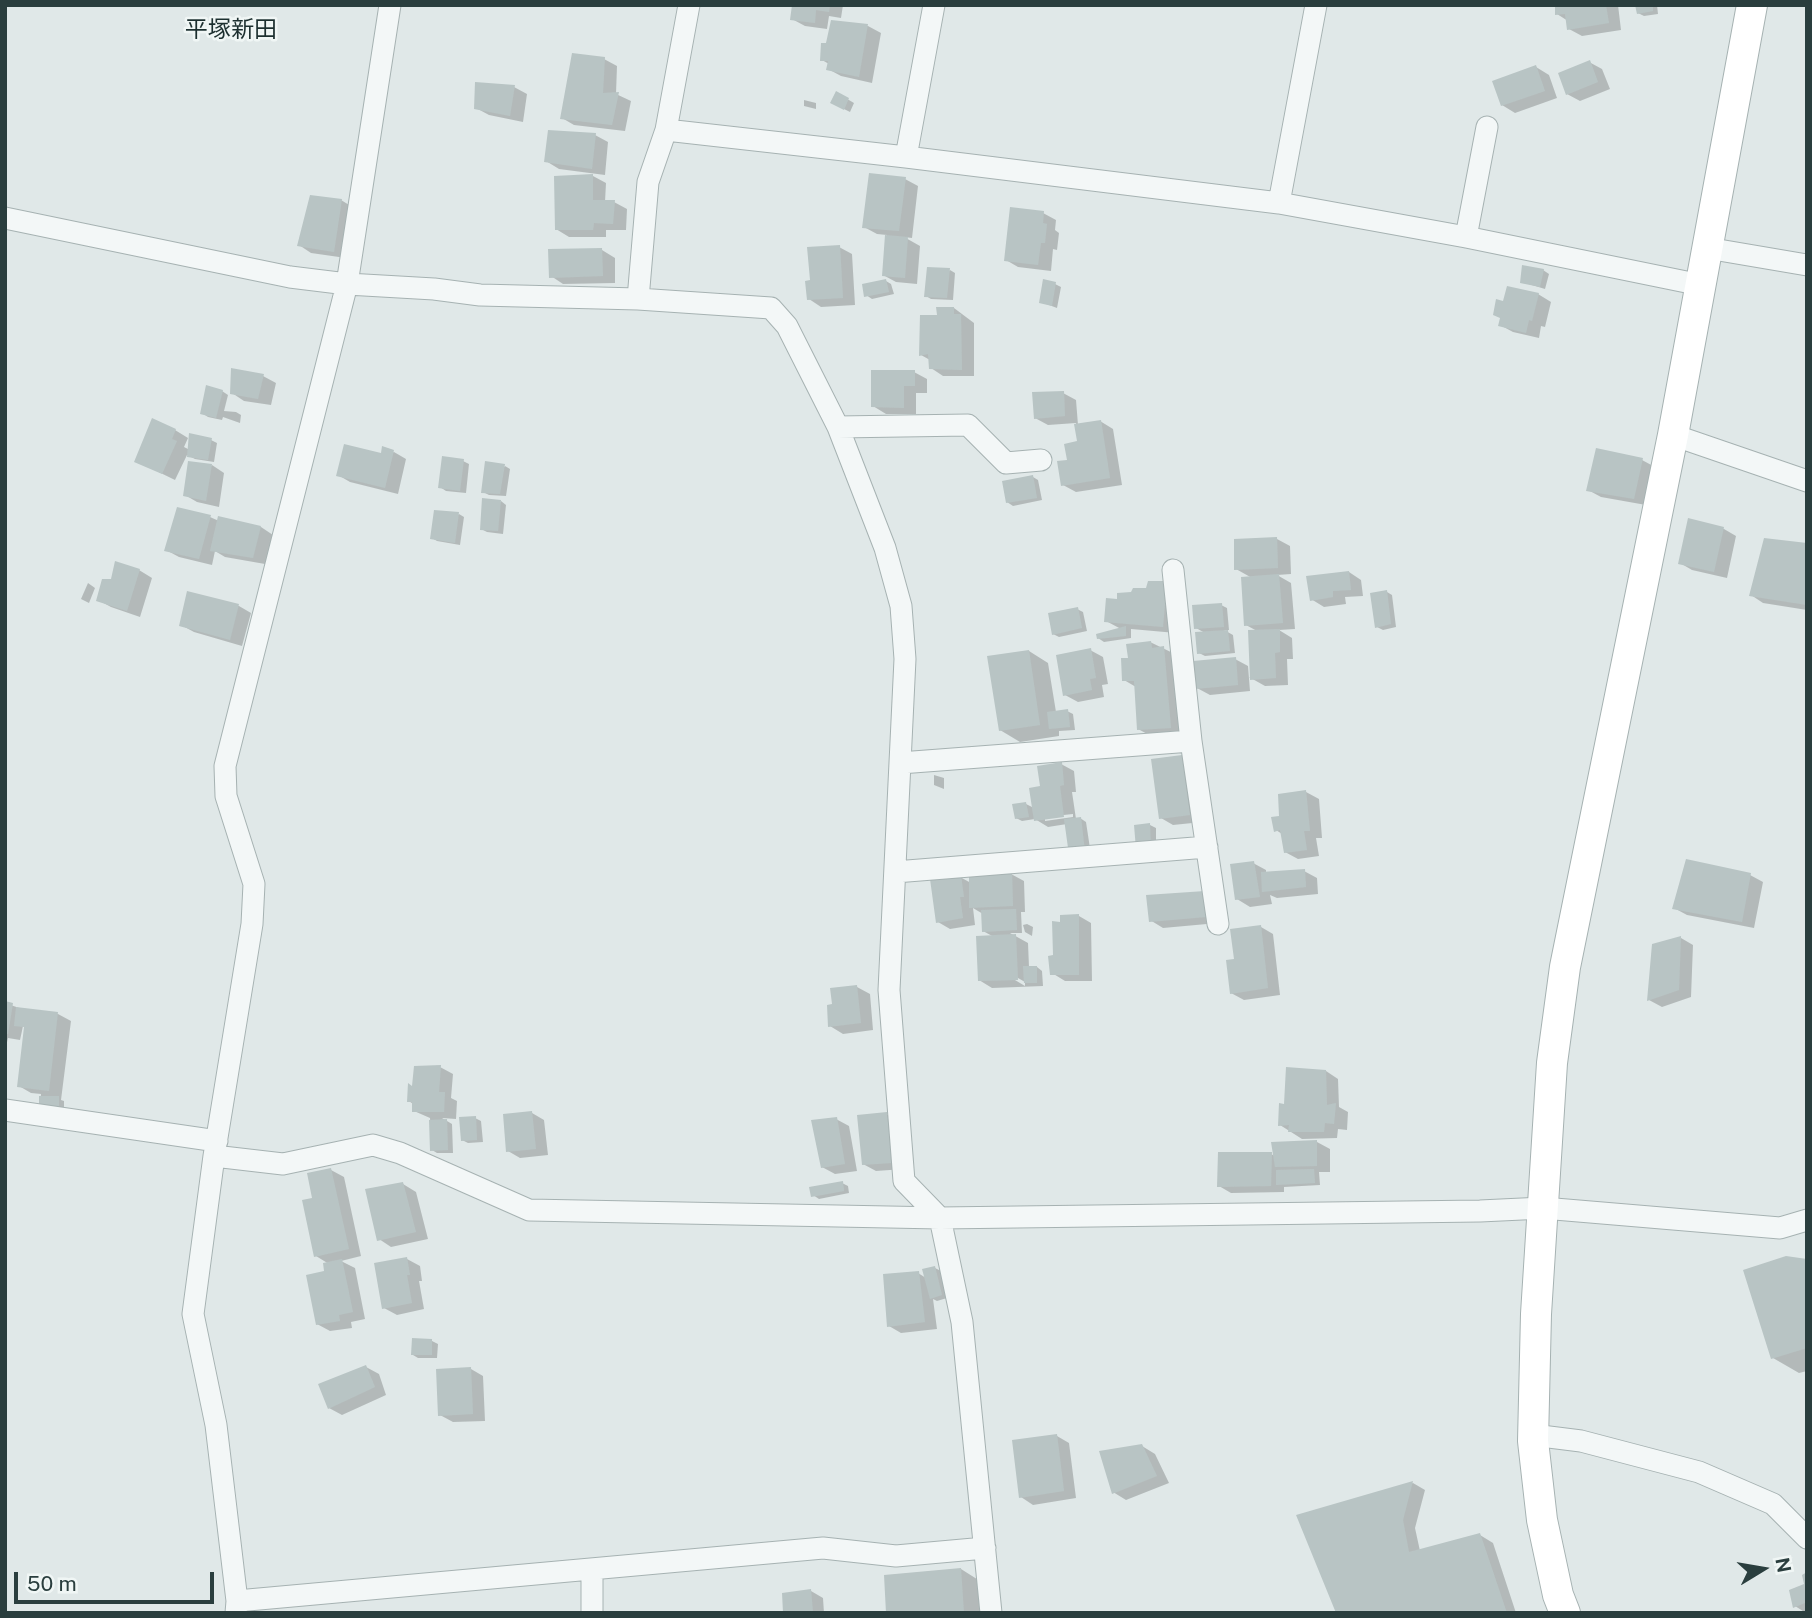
<!DOCTYPE html>
<html>
<head>
<meta charset="utf-8">
<style>
  body { margin:0 }
  #map { position:relative; width:1812px; height:1618px; overflow:hidden; background:#e0e8e8; font-family:"Public Sans",sans-serif }
  canvas { display:block }
  .frame { position:absolute; inset:0; border:7px solid #2a3e3e; pointer-events:none }
  .north { position:absolute; left:1728px; top:1534px; width:70px; height:70px; -webkit-text-stroke:5px #f0f6f5; paint-order:stroke; rotate:79deg; font-size:19px; font-weight:700; line-height:28px; text-align:center; color:#2a3e3e }
  .north::after { content:''; display:block; margin:auto; width:24px; height:32px; background:#2a3e3e; clip-path:polygon(50% 0,100% 100%,50% 72%,0 100%) }
  .scale { position:absolute; left:14px; top:1572px; width:200px; height:32px; box-sizing:border-box; border:4px solid #2a3e3e; border-top:0; padding-left:9px; font-size:21px; line-height:24px; white-space:nowrap; color:#2a3e3e; -webkit-text-stroke:5px #f0f6f5; paint-order:stroke }
</style>
</head>
<body>
<div id="map">
<canvas width="1812" height="1618"></canvas>
<div class="frame"></div>
<div class="north">N</div>
<div class="scale">50 m</div>
</div>
<script>
const ctx = document.querySelector('canvas').getContext('2d');
ctx.lineJoin = 'round';
function fill(path, color) { ctx.fillStyle = color; ctx.fill(path, 'evenodd'); }
function stroke(path, color, width, dash) { ctx.strokeStyle = color; ctx.lineWidth = width; ctx.lineCap = dash ? 'butt' : 'round'; ctx.setLineDash(dash || []); ctx.stroke(path); }
function drawText(font, color, halo, rows, align = 'center') {
  ctx.font = font + ' "Public Sans","Noto Sans JP",sans-serif'; ctx.lineWidth = 5; ctx.setLineDash([]); ctx.textBaseline = 'middle'; ctx.strokeStyle = halo; ctx.fillStyle = color; for (const [text, x, y, turn = 0] of rows) {
    ctx.save(); ctx.translate(x, y); ctx.rotate((+turn || 0) * Math.PI / 180); ctx.textAlign = isNaN(turn) ? turn : align; if (halo) ctx.strokeText(text, 0, 0); ctx.fillText(text, 0, 0); ctx.restore();
  }
}
fill(new Path2D(`
  M794,5H843L841,18L829,16L827,29L805,26L792,19Z
  M1557,5H1618L1621,30L1582,36L1569,29L1568,21L1557,14Z
  M1637,5H1657L1658,14L1644,16L1638,13Z
  M832,22L868,26L881,33L872,83L841,76L828,69L829,64L822,60Z
  M604,59L617,66L616,94L631,101L625,131L574,125L562,118Z
  M1589,62L1602,69L1610,89L1580,101L1567,94Z
  M1536,67L1549,75L1557,98L1515,113L1502,105Z
  M514,87L527,94L523,122L489,115L476,108Z
  M837,93L854,103L850,112L832,103Z
  M804,100L816,103V109L804,106Z
  M595,135L608,142L605,175L559,169L546,161Z
  M593,176L606,183L605,202H614L627,209L626,230H606V237H569L556,229Z
  M905,179L918,186L912,238L904,237L920,246L917,284L896,282L883,275L887,235L877,234L864,227Z
  M341,200L354,208L346,258L311,253L299,245Z
  M1043,213L1056,220L1055,230L1059,233L1057,250L1053,249L1051,271L1018,267L1006,260Z
  M839,247L852,254L855,305L821,307L809,299Z
  M602,250L615,258V283L563,284L551,276Z
  M950,270L955,273L953,300L931,299L926,296Z
  M1543,270L1549,274L1545,289L1522,282Z
  M886,281L891,284L894,294L872,299L866,295Z
  M1055,284L1061,287L1057,308L1041,302Z
  M1538,294L1551,302L1545,327L1541,326L1539,338L1513,332L1500,325L1504,303Z
  M954,308L974,323V376H943L931,368L930,360L921,355L938,316Z
  M914,372L927,379V393H916V414H886L873,406Z
  M263,376L276,383L271,405L244,401L232,393Z
  M222,391L228,395L224,411L236,412L241,415L240,423L223,417L222,420L208,417L202,413Z
  M1063,393L1076,400L1078,425L1100,421L1113,429L1122,485L1076,492L1063,485L1069,461L1079,443L1076,423L1048,425L1035,418Z
  M175,430L188,438L184,447L190,450L211,440L217,443L214,462L195,459L187,455L175,480L136,461Z
  M394,452L406,459L398,494L350,482L338,475Z
  M1642,460L1655,467L1646,505L1601,497L1588,490Z
  M463,461L469,464L466,493L446,491L440,487Z
  M212,465L224,473L219,507L197,502L185,495Z
  M505,466L510,469L506,496L489,495L483,492Z
  M1033,477L1038,480L1042,500L1013,506L1007,502Z
  M501,501L506,505L503,534L487,532L481,529Z
  M459,514L464,517L460,545L437,541L432,538Z
  M210,517L219,521L261,527L273,535L265,564L225,557L215,551L212,565L179,557L166,550Z
  M1689,520L1724,529L1736,536L1727,578L1692,570L1680,563Z
  M1277,539L1290,546L1291,574L1277,575L1291,583L1295,629L1279,630L1292,638L1293,659H1287L1288,685L1265,686L1249,677H1252L1257,631L1246,625L1252,578L1236,569Z
  M1807,545V610L1763,603L1751,595Z
  M139,570L152,578L140,617L111,607L98,600L112,581Z
  M1349,572L1361,580L1363,596L1345,597L1346,604L1324,607L1311,599Z
  M88,583L95,588L89,603L81,599Z
  M1166,583L1176,633L1131,629V638L1104,642L1098,638L1121,629L1106,621L1118,601Z
  M1387,592L1392,595L1396,627L1383,630L1377,627Z
  M188,593L239,606L251,613L242,646L194,632L181,625Z
  M1221,605L1227,608L1229,630H1224L1233,635L1235,653L1205,656L1199,653L1205,633L1196,628Z
  M1077,609L1083,612L1087,631L1059,637L1053,634Z
  M1150,642L1177,655L1183,735L1151,736L1138,729L1136,687L1124,680L1130,660Z
  M1090,650L1103,657L1108,684L1102,685L1104,697L1078,702L1065,695Z
  M1029,651L1048,663L1056,712L1067,711L1073,714L1075,730L1059,731V736L1020,742L1000,730Z
  M1235,659L1248,666L1250,691L1210,695L1197,688Z
  M1182,757L1195,764L1202,822L1173,825L1161,818Z
  M1061,764L1074,771L1076,792H1072L1076,819L1080,818L1086,822L1091,855L1067,824L1048,827L1035,819L1022,821L1016,818L1026,804L1034,808L1042,787ZM1073,814V817L1045,821V817Z
  M934,775L944,778V789L934,785Z
  M1306,792L1319,799L1322,838H1316L1319,856L1298,859L1285,852L1282,834L1276,830L1281,817Z
  M1150,825L1156,828V852H1143Z
  M1253,863L1266,870V873L1304,871L1317,878L1318,894L1277,898L1270,895L1272,904L1250,907L1237,899Z
  M1011,874L1024,881L1025,912H1021L1022,933H1010L1028,943L1029,967H1037L1042,971L1043,986L992,988L979,980L994,937L983,931V914L973,908L975,925L950,929L938,922L960,877L971,883ZM1011,974L1025,982V986L1010,977Z
  M1750,875L1763,882L1754,928L1687,915L1674,908Z
  M1204,892L1218,923L1163,928L1150,920Z
  M1079,916L1091,923L1092,981H1065L1052,973L1055,957L1062,924Z
  M1027,924L1033,927L1032,936L1025,932L1023,925Z
  M1261,927L1273,934L1280,995L1244,1000L1231,993L1236,961Z
  M1681,938L1693,945L1691,997L1662,1007L1649,1000Z
  M857,987L870,994L873,1030L843,1034L830,1026Z
  M5,1003L22,1009L58,1014L71,1021L61,1100L64,1101V1109L40,1105L41,1094L31,1093L19,1086L26,1026H23L20,1040L8,1038L5,1051Z
  M440,1067L453,1074L451,1098L457,1101L456,1119L442,1118L452,1124L453,1153H437L432,1150L430,1118L414,1111L413,1104L409,1101L414,1088Z
  M1326,1071L1338,1079L1339,1107L1348,1112L1347,1130L1338,1129L1337,1138L1302,1139L1280,1125L1286,1106Z
  M532,1113L544,1120L548,1155L520,1158L508,1151Z
  M886,1114L899,1121L904,1169L876,1171L863,1164Z
  M475,1118L481,1121L483,1142L468,1143L462,1140Z
  M836,1119L849,1126L857,1171L835,1174L822,1167Z
  M1317,1142L1330,1149V1172H1319L1320,1185L1284,1187V1192L1231,1193L1219,1186L1271,1154L1275,1156Z
  M331,1170L344,1177L361,1256L341,1261L355,1268L365,1319L351,1322L352,1328L330,1331L317,1324L329,1264L316,1256Z
  M842,1183L848,1186L849,1193L819,1199L813,1195Z
  M403,1184L416,1192L428,1239L391,1247L379,1239Z
  M407,1259L420,1266L422,1281H419L424,1309L397,1315L384,1308Z
  M1807,1261V1371L1799,1373L1773,1358Z
  M935,1268L941,1271L947,1298L937,1301L933,1299L937,1329L901,1333L889,1326L918,1273L926,1278Z
  M432,1341L438,1344L437,1358H418L413,1355Z
  M366,1367L379,1374L386,1395L342,1415L329,1408Z
  M471,1369L483,1376L485,1421L453,1422L440,1415Z
  M1057,1436L1069,1443L1076,1498L1033,1505L1021,1497Z
  M1142,1446L1155,1454L1169,1483L1126,1500L1113,1492Z
  M1413,1483L1425,1490L1415,1528L1420,1551L1480,1535L1493,1543L1516,1613H1338L1298,1516Z
  M961,1569L980,1581L982,1613H888Z
  M1807,1574V1613H1806L1795,1606L1806,1585Z
  M811,1591L823,1598L824,1613H785Z`), '#0003');
fill(new Path2D(`
  M792,5H830L829,12L816,10L815,23L790,20Z
  M1555,5H1606L1609,23L1567,30L1565,14L1555,15Z
  M1635,5H1653V11L1637,14Z
  M831,20L868,24L859,77L826,70L828,61H820L821,43H826Z
  M572,53L605,57L603,93L619,92L612,125L560,119Z
  M1590,60L1598,82L1566,95L1558,73Z
  M1536,65L1545,91L1501,106L1492,81Z
  M475,82L515,85L510,116L474,109Z
  M836,91L849,98L844,110L830,103Z
  M548,130L596,133L592,169L544,162Z
  M869,173L906,177L899,231L862,228Z
  M593,174V200H615L613,224L594,223L593,230H555L554,176Z
  M310,195L342,199L334,252L297,246Z
  M1010,207L1044,211L1043,223L1047,224L1045,243H1041L1038,265L1004,261Z
  M885,235L908,237L905,278L882,276Z
  M840,245L843,298L807,300L805,281L810,280L807,247Z
  M602,248L603,276L549,278L548,249Z
  M1522,265L1544,269L1540,287L1520,283Z
  M927,267L950,268L947,298L924,297Z
  M886,279L889,292L864,297L862,284Z
  M1043,279L1056,282L1052,306L1039,303Z
  M1507,286L1539,293L1532,321L1529,320L1526,333L1498,326L1500,318L1493,315L1496,299L1503,301Z
  M936,307H954V314H961L962,370L929,369L928,354L919,356L920,315H937Z
  M231,368L264,374L258,399L230,394Z
  M871,370H915V386H904V408L871,407Z
  M206,385L223,390L216,418L200,414Z
  M1064,391L1065,416L1034,419L1032,392Z
  M152,418L176,429L172,439L177,441L162,474L134,462Z
  M1101,420L1110,478L1061,486L1057,461L1067,460L1064,444L1077,441L1074,424Z
  M189,433L212,438L208,460L187,457Z
  M344,444L381,453L382,446L394,450L385,488L336,476Z
  M1596,448L1643,458L1634,499L1586,491Z
  M442,456L464,459L460,491L438,488Z
  M188,461L212,464L206,501L183,496Z
  M485,461L505,464L500,494L481,493Z
  M1033,475L1037,498L1006,503L1002,481Z
  M482,498L501,500L498,531L480,530Z
  M177,507L211,515L199,559L164,551Z
  M434,510L459,512L455,543L430,539Z
  M218,516L261,526L253,558L210,551Z
  M1688,518L1724,527L1714,572L1678,564Z
  M1277,537L1278,568L1234,570V539Z
  M1764,538L1807,543V605L1749,596Z
  M115,561L140,569L127,611L96,601L102,579H111Z
  M1349,571L1351,590L1333,591V597L1310,601L1306,576Z
  M1279,574L1283,623L1244,626L1241,577Z
  M1148,581H1167L1163,627L1104,622L1106,598L1117,599V593L1131,592L1133,588H1146Z
  M1387,590L1391,624L1375,628L1370,593Z
  M187,591L239,604L230,640L179,626Z
  M1222,603L1224,627L1194,629L1192,605Z
  M1078,607L1082,628L1052,635L1048,613Z
  M1126,626V636L1097,639L1096,634Z
  M1280,629V652L1275,653L1276,678L1250,680L1248,630Z
  M1228,630L1230,651L1197,654L1195,632Z
  M1151,641L1152,648L1164,646L1171,728L1137,730L1134,681H1122L1121,658H1128L1126,644Z
  M1091,648L1096,678L1090,679L1092,690L1063,696L1056,655Z
  M1029,650L1040,725L999,731L987,656Z
  M1236,657L1238,685L1195,689L1193,661Z
  M1068,709L1070,727L1049,729L1047,712Z
  M1182,755L1190,815L1159,819L1151,759Z
  M1062,762L1064,785L1060,786L1064,817L1034,821L1029,788L1040,786L1037,766Z
  M1306,790L1310,831H1304L1307,850L1284,853L1280,830L1274,832L1271,817L1279,816L1278,794Z
  M1026,802L1029,817L1015,819L1012,804Z
  M1081,817L1085,852L1069,855L1064,819Z
  M1150,823L1151,849H1136L1134,825Z
  M1686,859L1751,873L1742,922L1672,909Z
  M1254,861L1260,897L1235,900L1230,864Z
  M1305,869L1306,887L1262,892L1261,872Z
  M1012,872L1013,906L969,908V874Z
  M961,875L964,897H960L963,918L936,923L930,879Z
  M1205,891L1206,917L1149,922L1146,895Z
  M1016,909L1017,930L982,932L981,910Z
  M1079,914V975H1050L1048,956L1053,955L1052,921L1060,922V915Z
  M1261,925L1268,988L1230,994L1226,960L1234,959L1230,929Z
  M1016,934L1018,980L978,981L976,936Z
  M1681,936L1679,990L1647,1001L1652,944Z
  M1023,966H1037V983H1024Z
  M857,985L861,1023L828,1027L827,1005L832,1004L830,988Z
  M5,1001L13,1003L8,1034H5Z
  M16,1007L58,1012L49,1091L17,1087L24,1027L14,1026Z
  M441,1065L439,1092H445L444,1112H412V1102H407L408,1083L412,1086L414,1066Z
  M1286,1067L1326,1070L1327,1105L1336,1103L1334,1124L1325,1123L1324,1132H1288L1289,1125L1278,1126L1279,1103L1284,1104Z
  M39,1096H59V1106H39Z
  M532,1111L536,1149L506,1152L503,1114Z
  M887,1112L892,1163L862,1165L857,1115Z
  M476,1116L477,1140L461,1141L459,1117Z
  M837,1117L845,1164L821,1168L811,1120Z
  M447,1119L448,1150L430,1151L429,1120Z
  M1317,1140V1166L1275,1167L1271,1142Z
  M1218,1152H1272L1271,1186L1217,1187Z
  M331,1168L349,1249L314,1257L302,1200L312,1198L307,1173Z
  M1314,1169L1315,1183L1276,1185V1170Z
  M843,1181L844,1191L811,1197L809,1187Z
  M403,1182L416,1232L377,1241L365,1189Z
  M1786,1256L1807,1259V1348L1771,1359L1743,1270Z
  M407,1257L410,1275H407L412,1303L382,1309L374,1263Z
  M342,1259L353,1312L339,1315L340,1321L316,1325L306,1275L324,1271L323,1263Z
  M935,1266L942,1295L930,1299L922,1269Z
  M919,1271L925,1322L887,1327L883,1274Z
  M412,1338L432,1339V1355H411Z
  M366,1365L375,1387L328,1409L318,1384Z
  M471,1367L473,1414L438,1416L436,1369Z
  M1057,1434L1064,1491L1019,1498L1012,1440Z
  M1142,1444L1157,1476L1112,1494L1099,1451Z
  M1413,1481L1403,1520L1409,1552L1480,1533L1507,1613H1336L1296,1515Z
  M961,1568L964,1613H886L884,1575Z
  M1807,1572V1602L1793,1608L1789,1590L1804,1584L1802,1575Z
  M811,1589L813,1613H783L782,1593Z`), '#b8c4c4');
const street = new Path2D(`
  M666,130L689,5
  M906,157L934,5
  M1279,203L1316,5
  M5,218L290,277L347,284L434,289L480,295L638,299L771,308L787,326L838,427L885,548L901,606L905,659L889,990L904,1181L940,1218L962,1322L991,1613
  M1466,237L1487,127
  M1707,248L1807,265
  M638,299L648,182L666,130L906,157L1279,203L1466,237L1701,285
  M838,427L968,425L1006,463L1041,460
  M1673,435L1807,481
  M1173,570L1191,741L1218,924
  M900,763L1191,741
  M895,872L1207,847
  M5,1110L217,1141
  M214,1156L283,1164L373,1145L400,1153L529,1210L940,1218L1480,1211L1543,1208L1780,1228L1807,1220
  M1533,1435L1581,1441L1699,1472L1773,1504L1807,1538
  M592,1569V1613
  M237,1601L823,1548L896,1556L985,1548
  M236,1613L237,1601L216,1425L193,1314L214,1156L252,924L254,884L226,796L225,766L347,284L390,5`);
const secondary = new Path2D(`
  M1565,1613L1558,1595L1542,1520L1533,1441L1536,1314L1552,1063L1565,967L1673,435L1752,5`);
stroke(street, '#a6b2b2', 23);
stroke(secondary, '#a6b2b2', 32);
stroke(street, '#f3f7f7', 21);
stroke(secondary, '#fff', 30);
drawText('23px', '#1c2f2f', '#f0f6f5', [
  ["平塚新田",231,30]
]);
</script>
</body>
</html>
